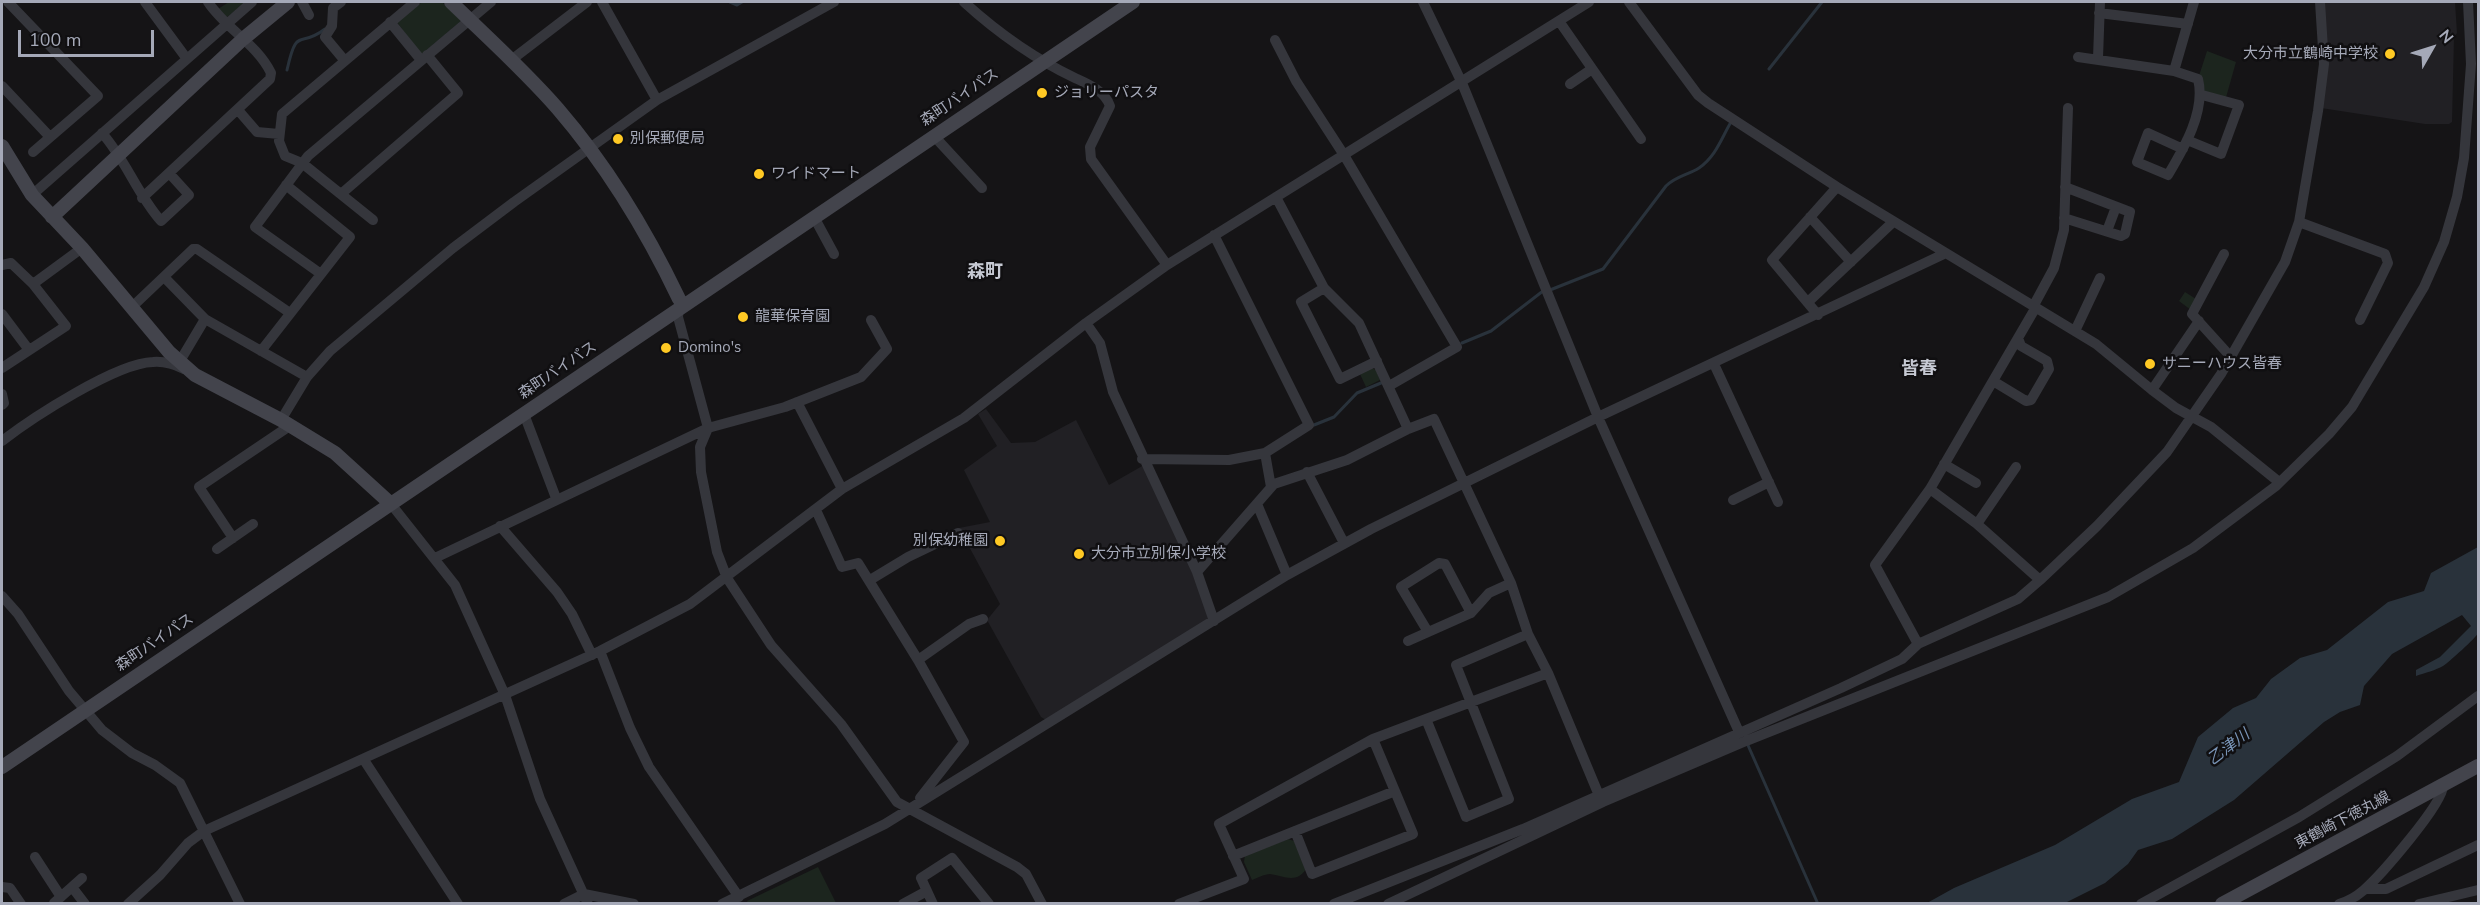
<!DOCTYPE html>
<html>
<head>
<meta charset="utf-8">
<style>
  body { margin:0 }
  #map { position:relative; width:2480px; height:905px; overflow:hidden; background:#151416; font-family:"Nunito Sans",sans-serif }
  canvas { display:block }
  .frame { position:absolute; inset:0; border:3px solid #a5a9b8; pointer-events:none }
  .north { position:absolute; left:2402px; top:18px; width:60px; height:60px; -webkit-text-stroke:4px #100f11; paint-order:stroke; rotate:51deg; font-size:16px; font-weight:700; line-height:24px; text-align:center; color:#a5a9b8 }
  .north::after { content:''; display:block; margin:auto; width:21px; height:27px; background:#a5a9b8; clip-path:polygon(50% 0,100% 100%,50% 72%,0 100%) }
  .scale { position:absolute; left:18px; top:30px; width:136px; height:27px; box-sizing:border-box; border:3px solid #a5a9b8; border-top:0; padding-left:8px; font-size:18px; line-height:21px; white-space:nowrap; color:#a5a9b8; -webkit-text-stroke:4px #100f11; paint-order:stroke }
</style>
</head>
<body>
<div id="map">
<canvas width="2480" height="905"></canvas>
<div class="frame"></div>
<div class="north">N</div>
<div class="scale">100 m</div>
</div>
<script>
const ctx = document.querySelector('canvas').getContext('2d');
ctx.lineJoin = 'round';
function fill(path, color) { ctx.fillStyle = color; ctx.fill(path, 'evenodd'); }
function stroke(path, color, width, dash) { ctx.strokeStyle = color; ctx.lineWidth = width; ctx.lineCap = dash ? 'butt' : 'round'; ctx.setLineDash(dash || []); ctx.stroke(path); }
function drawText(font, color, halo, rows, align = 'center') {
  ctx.font = font + ' "Nunito Sans","Noto Sans JP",sans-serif'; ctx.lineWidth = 5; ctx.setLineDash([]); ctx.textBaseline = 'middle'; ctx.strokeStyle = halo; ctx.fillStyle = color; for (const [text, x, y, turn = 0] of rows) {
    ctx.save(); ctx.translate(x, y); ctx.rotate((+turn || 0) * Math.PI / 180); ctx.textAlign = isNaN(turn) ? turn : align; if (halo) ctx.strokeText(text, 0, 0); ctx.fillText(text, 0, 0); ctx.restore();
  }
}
fill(new Path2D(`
  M2323,2H2455L2457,33L2454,37L2452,122L2449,124H2425L2321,108Z
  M986,409L1011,443L1035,442L1076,420L1109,485L1144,465L1198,580L1209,615L1208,621L1046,720L1041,717L987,620L1000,604L959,528L990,522L964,470L997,446L978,414Z`), '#212024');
fill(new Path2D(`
  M229,2L245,3L227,17L218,9Z
  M422,2H442L461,21L423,53H419L397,22Z
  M2207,51L2236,62L2225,101L2202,95L2198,79Z
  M2185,292L2196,299L2191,310L2179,301Z
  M1372,368L1376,370L1380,380L1366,387L1360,374Z
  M1288,839L1294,841L1306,869C1297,884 1283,876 1270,874C1265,874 1257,878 1252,880L1244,862L1245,855Z
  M818,867L836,903H748L747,901Z`), '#1c251e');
fill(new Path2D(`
  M2478,547V633C2477,637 2448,663 2443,666C2436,670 2425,673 2416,676V670L2440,657L2471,626L2462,615L2392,654L2364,686L2360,705L2340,712L2324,722L2234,800L2172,839L2138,850L2128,864L2105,883L2065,903H1927L1954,888L2055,845L2132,799L2179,782L2198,737L2233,708L2256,698L2271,679L2300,658L2327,650L2388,602L2424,591L2431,573Z`), '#29323b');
stroke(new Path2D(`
  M730,2L737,5L742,2
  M1769,69L1822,2
  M287,70C297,25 299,49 325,29
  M1550,290L1603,269L1666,186C1676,176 1688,175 1699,168C1716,156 1721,139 1731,122
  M1462,343L1491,331L1543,291
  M1314,425L1334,417L1357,393L1381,383
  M1747,743L1818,904`), '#29323b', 3);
stroke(new Path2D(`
  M8,2L98,96L33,152
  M145,2L187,59
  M302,2L309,15
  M341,2L333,8L332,26L325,37L345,61
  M602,2L657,100
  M964,2C998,33 1033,58 1075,78C1088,84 1105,91 1110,106L1090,147L1091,159L1167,265
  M1423,2L1462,83L1598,417L1739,732
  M1629,2L1698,95L1708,103L1837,187L2096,344L2152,390L2176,408L2211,427L2279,482
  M2099,13L2188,24
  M1559,21L1641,139
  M390,22L421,60
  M1275,40L1296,81L1344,155L1457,347L1389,386
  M2078,57L2174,71L2198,79C2206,111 2184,148 2168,175L2137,162L2148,133L2183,149
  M2098,58L2100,2
  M510,61L587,2
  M2174,71L2194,2
  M1570,84L1592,69
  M2,86L50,137
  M238,110L257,132L279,134
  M102,133C126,160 137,194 161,221L189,195L169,173
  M934,136L982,188
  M2187,140L2221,154L2239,105L2202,95
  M341,194L458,93L427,55
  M32,195L252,2
  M1276,197L1324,288L1359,323L1408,429L1434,419L1511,583L1528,634L1548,673L1598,793
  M142,198L270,79L271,73C257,44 225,28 208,2
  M814,217L834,254
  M1810,217L1851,262
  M2064,218L2121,236L2125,234L2130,212L2065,187
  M373,220L302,163L285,156L279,141L282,114L415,2
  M2299,222L2385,254L2388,263L2360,320
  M2107,231L2116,207
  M1214,235L1309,425L1265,453L1271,487
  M2224,254L2192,314L2230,356
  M2,265L11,263L33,284L66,326L2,368
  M321,274L255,227L308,156L491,2
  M164,277L205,319L307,377
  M33,284L82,248
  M1324,288L1301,302L1340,379L1377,361
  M1808,302L1893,222
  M679,305L678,317L708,428L700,447L701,472L717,552L727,578L771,645L841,724L897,802L1017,867L1026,874L1042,904
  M2034,305L2054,268L2064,230L2068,108
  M132,307L193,249H197L290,313
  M2,314L29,350
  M1818,315L1772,260L1837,187
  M1086,323L1100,343L1113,392L1197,572L1214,621
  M2075,331L2100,278
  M261,351L350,237L286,185
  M180,361L205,319
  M1714,364L1778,502
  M1993,381L2026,401L2031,400L2049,369L2047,361L2021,346L2018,338
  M2152,390L2199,321
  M2,394L4,403L2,405
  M797,402L842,489
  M524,414L556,498
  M281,420L307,377L330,351L453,248L514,202L657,100L834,2
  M2,441C32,418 116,363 153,362C165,361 174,364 184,369
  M1142,459L1229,460L1265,453
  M1944,464L1976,483
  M1307,472L1344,543
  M1930,489L1977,524L2040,580
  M1733,500L1769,482
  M391,504L455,585L505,695L540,799L588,904
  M1257,504L1287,575
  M816,510L842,567L858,563L918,660L964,742L920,798
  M1977,524L2016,467
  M500,526L557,592L572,614L592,655
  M233,538L199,487L291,425
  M217,549L253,524
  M435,558L708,428L785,407L861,377L887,349L871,320
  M1197,572L1274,484L1347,460L1408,429
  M870,580L908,557L958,533
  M2,596L18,614L69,691L102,730L132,753L155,765L180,783L240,904
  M1428,632L1401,587L1439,563L1445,564L1471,613
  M1408,641L1471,613L1489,593L1511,583
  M1918,644L1875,565L1930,489L2036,307
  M600,651L630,728L649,767L739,897
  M918,660L969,624L983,619
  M1426,719L1466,817L1509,799L1456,665L1528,634
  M364,760L458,904
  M1295,831L1312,874L1413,834L1373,739
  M1233,856L1395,791
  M35,857L61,897
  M2,887L10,888L21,904
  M72,887L85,904
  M2365,889H2386L2478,845
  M54,903L82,878
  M128,904L160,875L188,843L204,831L600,651L690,604L842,489L964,418L1086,323L1167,265L1589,2
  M564,904L584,894L634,904
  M722,904L885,824L1287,575L1371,529L1598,417L1946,253
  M903,904L927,891
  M933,904L921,878L952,858L989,904
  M1179,904L1244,879L1219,824L1373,739L1548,673
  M1334,904L1523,829L1841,688L1902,659L1918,644L2018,599L2040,580L2097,526L2167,452L2221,374L2285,262L2299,222L2318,111L2324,64L2320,2
  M1388,904L1603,802L1746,741L2108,597L2193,548L2276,486L2329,434L2352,407L2424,287L2444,242L2457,197L2464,158L2471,64L2468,2
  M2141,904L2299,817L2397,756L2478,696
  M2339,904C2349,901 2356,897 2364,890C2380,876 2443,804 2443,786
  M2419,904L2478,890`), '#35363c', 10);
stroke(new Path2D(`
  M451,2C487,37 525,71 558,109C608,167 646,230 679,299
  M2,146L32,195L82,248L169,352L195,375L281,420L335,453L391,504
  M52,217L243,39L288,2
  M2,767L1133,2
  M2222,904L2478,766`), '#43444c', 14);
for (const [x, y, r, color] of [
  [2390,54,6,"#ffc924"],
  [1042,93,6,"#ffc924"],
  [618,139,6,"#ffc924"],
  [759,174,6,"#ffc924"],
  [743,317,6,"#ffc924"],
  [666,348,6,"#ffc924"],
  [2150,364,6,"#ffc924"],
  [1000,541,6,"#ffc924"],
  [1079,554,6,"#ffc924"]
]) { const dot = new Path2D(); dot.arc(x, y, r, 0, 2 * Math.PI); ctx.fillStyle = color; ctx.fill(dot); stroke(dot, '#100f11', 2); }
drawText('15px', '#a5a9b8', '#100f11', [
  ["大分市立鶴崎中学校",2378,54,"right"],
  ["ジョリーパスタ",1054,93],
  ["別保郵便局",630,139],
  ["ワイドマート",771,174],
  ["龍華保育園",755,317],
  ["Domino's",678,348],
  ["サニーハウス皆春",2162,364],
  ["別保幼稚園",988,541,"right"],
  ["大分市立別保小学校",1091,554]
], 'left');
drawText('15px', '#a5a9b8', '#100f11', [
  ["森町バイパス",960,98,-34],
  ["森町バイパス",558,371,-34],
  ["森町バイパス",155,643,-34],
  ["東鶴崎下徳丸線",2343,821,-28]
]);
drawText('italic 16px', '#7994b6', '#100f11', [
  ["乙津川",2229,748,-37]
]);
drawText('bold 18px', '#c6c9d3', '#100f11', [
  ["森町",985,273],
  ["皆春",1919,370]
]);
</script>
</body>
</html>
